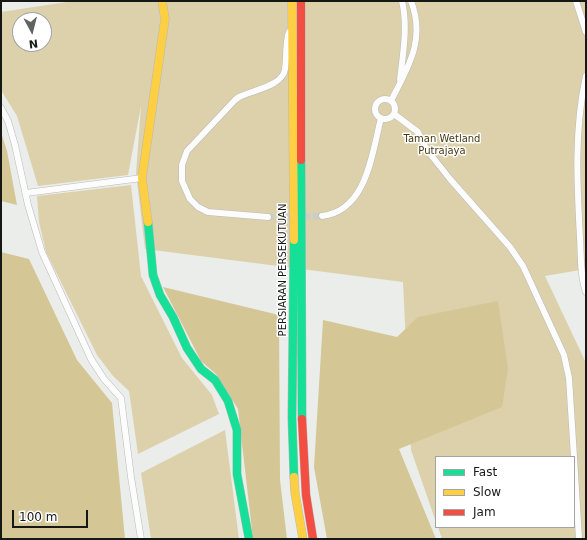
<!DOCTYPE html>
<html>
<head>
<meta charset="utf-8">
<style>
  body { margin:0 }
  #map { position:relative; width:587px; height:540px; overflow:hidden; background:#eaedea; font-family:"DejaVu Sans",sans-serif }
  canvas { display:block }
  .frame { position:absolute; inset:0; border:2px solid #161816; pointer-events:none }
  .legend { position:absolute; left:435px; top:456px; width:140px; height:72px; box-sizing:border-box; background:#fff; border:1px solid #a2a3a2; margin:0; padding:5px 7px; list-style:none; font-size:12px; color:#161816 }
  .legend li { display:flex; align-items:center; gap:8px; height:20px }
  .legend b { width:20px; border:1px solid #a2a3a2 }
  .north { position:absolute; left:12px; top:12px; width:40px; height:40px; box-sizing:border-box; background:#fff; border:1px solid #a2a3a2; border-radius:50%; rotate:173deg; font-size:11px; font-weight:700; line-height:16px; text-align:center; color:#161816 }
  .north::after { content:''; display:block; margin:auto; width:14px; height:18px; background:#606360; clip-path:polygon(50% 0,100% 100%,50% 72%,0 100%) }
  .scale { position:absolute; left:12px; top:510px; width:76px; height:18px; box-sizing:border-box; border:2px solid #161816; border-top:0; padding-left:5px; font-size:12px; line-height:14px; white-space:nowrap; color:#161816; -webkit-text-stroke:3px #fff; paint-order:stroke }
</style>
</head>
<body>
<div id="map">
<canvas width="587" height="540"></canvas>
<div class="frame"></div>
<ul class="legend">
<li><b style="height:5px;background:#16e098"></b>Fast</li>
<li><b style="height:5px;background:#ffcf43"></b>Slow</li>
<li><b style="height:5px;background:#f24e42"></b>Jam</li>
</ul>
<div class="north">N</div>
<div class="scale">100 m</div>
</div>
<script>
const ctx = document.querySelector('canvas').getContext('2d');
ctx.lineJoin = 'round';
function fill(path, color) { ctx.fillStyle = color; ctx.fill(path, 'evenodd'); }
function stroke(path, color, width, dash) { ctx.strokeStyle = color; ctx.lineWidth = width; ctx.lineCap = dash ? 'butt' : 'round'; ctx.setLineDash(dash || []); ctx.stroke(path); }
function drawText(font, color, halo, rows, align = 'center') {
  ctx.font = font + ' "DejaVu Sans",sans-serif'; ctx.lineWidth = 3; ctx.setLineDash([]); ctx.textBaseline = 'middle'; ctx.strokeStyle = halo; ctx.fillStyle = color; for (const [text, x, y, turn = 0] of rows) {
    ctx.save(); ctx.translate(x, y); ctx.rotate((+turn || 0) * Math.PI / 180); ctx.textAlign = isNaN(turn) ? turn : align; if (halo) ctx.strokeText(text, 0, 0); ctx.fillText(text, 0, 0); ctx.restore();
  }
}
fill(new Path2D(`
  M73,1H586V269L545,276L586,363V539H442L438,527H574V457H436V522L411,450L403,282L145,249L136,173L141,106L128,175L38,186L17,116L1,90V12ZM20,20H44V44H20Z
  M131,185L141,276L182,358L212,395L219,414L138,454L129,391L113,376L97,355L46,252L39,222L37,196Z
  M225,430L239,539H151L141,473Z`), '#dcd1ab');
fill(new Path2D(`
  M1,132L7,151L17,205L1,201Z
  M1,252L29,259L77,360L112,403L125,539H1Z
  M163,287L279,315L280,480L287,539H253L238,409L216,374L201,361Z
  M498,301L508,369L502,407L399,449L436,539H327L314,467L323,320L397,337L418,317Z`), '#d5c696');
stroke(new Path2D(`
  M268,217L322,216`), '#cacdca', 6, [6, 3]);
const street = new Path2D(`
  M576,1L586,32
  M586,76C574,129 577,184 580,238C581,255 580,275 586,292
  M400,80C403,54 408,26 402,1
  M375 109a10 10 0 1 1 20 0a10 10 0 1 1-20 0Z
  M391,101C408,67 426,40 411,1
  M1,108L8,121L15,145L28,205L42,252L91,359L104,379L121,398L131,477L141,539
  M394,114L418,132L427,150L450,179L510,247L523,266L564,355L569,378L574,457
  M26,193L142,178
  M322,216C367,211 372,153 381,118
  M268,217L208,212L198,207L190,199L182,181V165L187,151L235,100L239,97C253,90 283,86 285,69C287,56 285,44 289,32
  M574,457L579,539`);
const fast = new Path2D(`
  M301,160L302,419
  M148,222L153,275L160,295L173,317L187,348L201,369L215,380L228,401L237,430V474L249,539
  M294,240L292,418L294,477`);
const slow = new Path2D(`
  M292,1L294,240
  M148,222L142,178L165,19L162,1
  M294,477L295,493L303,539`);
const jam = new Path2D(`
  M301,1V160
  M302,419L306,495L313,539`);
stroke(street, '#b8bab8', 7);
stroke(fast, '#b8bab8', 9);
stroke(slow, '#b8bab8', 9);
stroke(jam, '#b8bab8', 9);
stroke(street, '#fcfcfc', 6);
stroke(fast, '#16e098', 8);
stroke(slow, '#ffcf43', 8);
stroke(jam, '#f24e42', 8);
drawText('10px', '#443812', '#fff', [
  ["Taman Wetland",442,139],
  ["Putrajaya",442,151]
]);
drawText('10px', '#161816', '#fff', [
  ["PERSIARAN PERSEKUTUAN",283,270,-90]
]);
</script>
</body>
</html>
